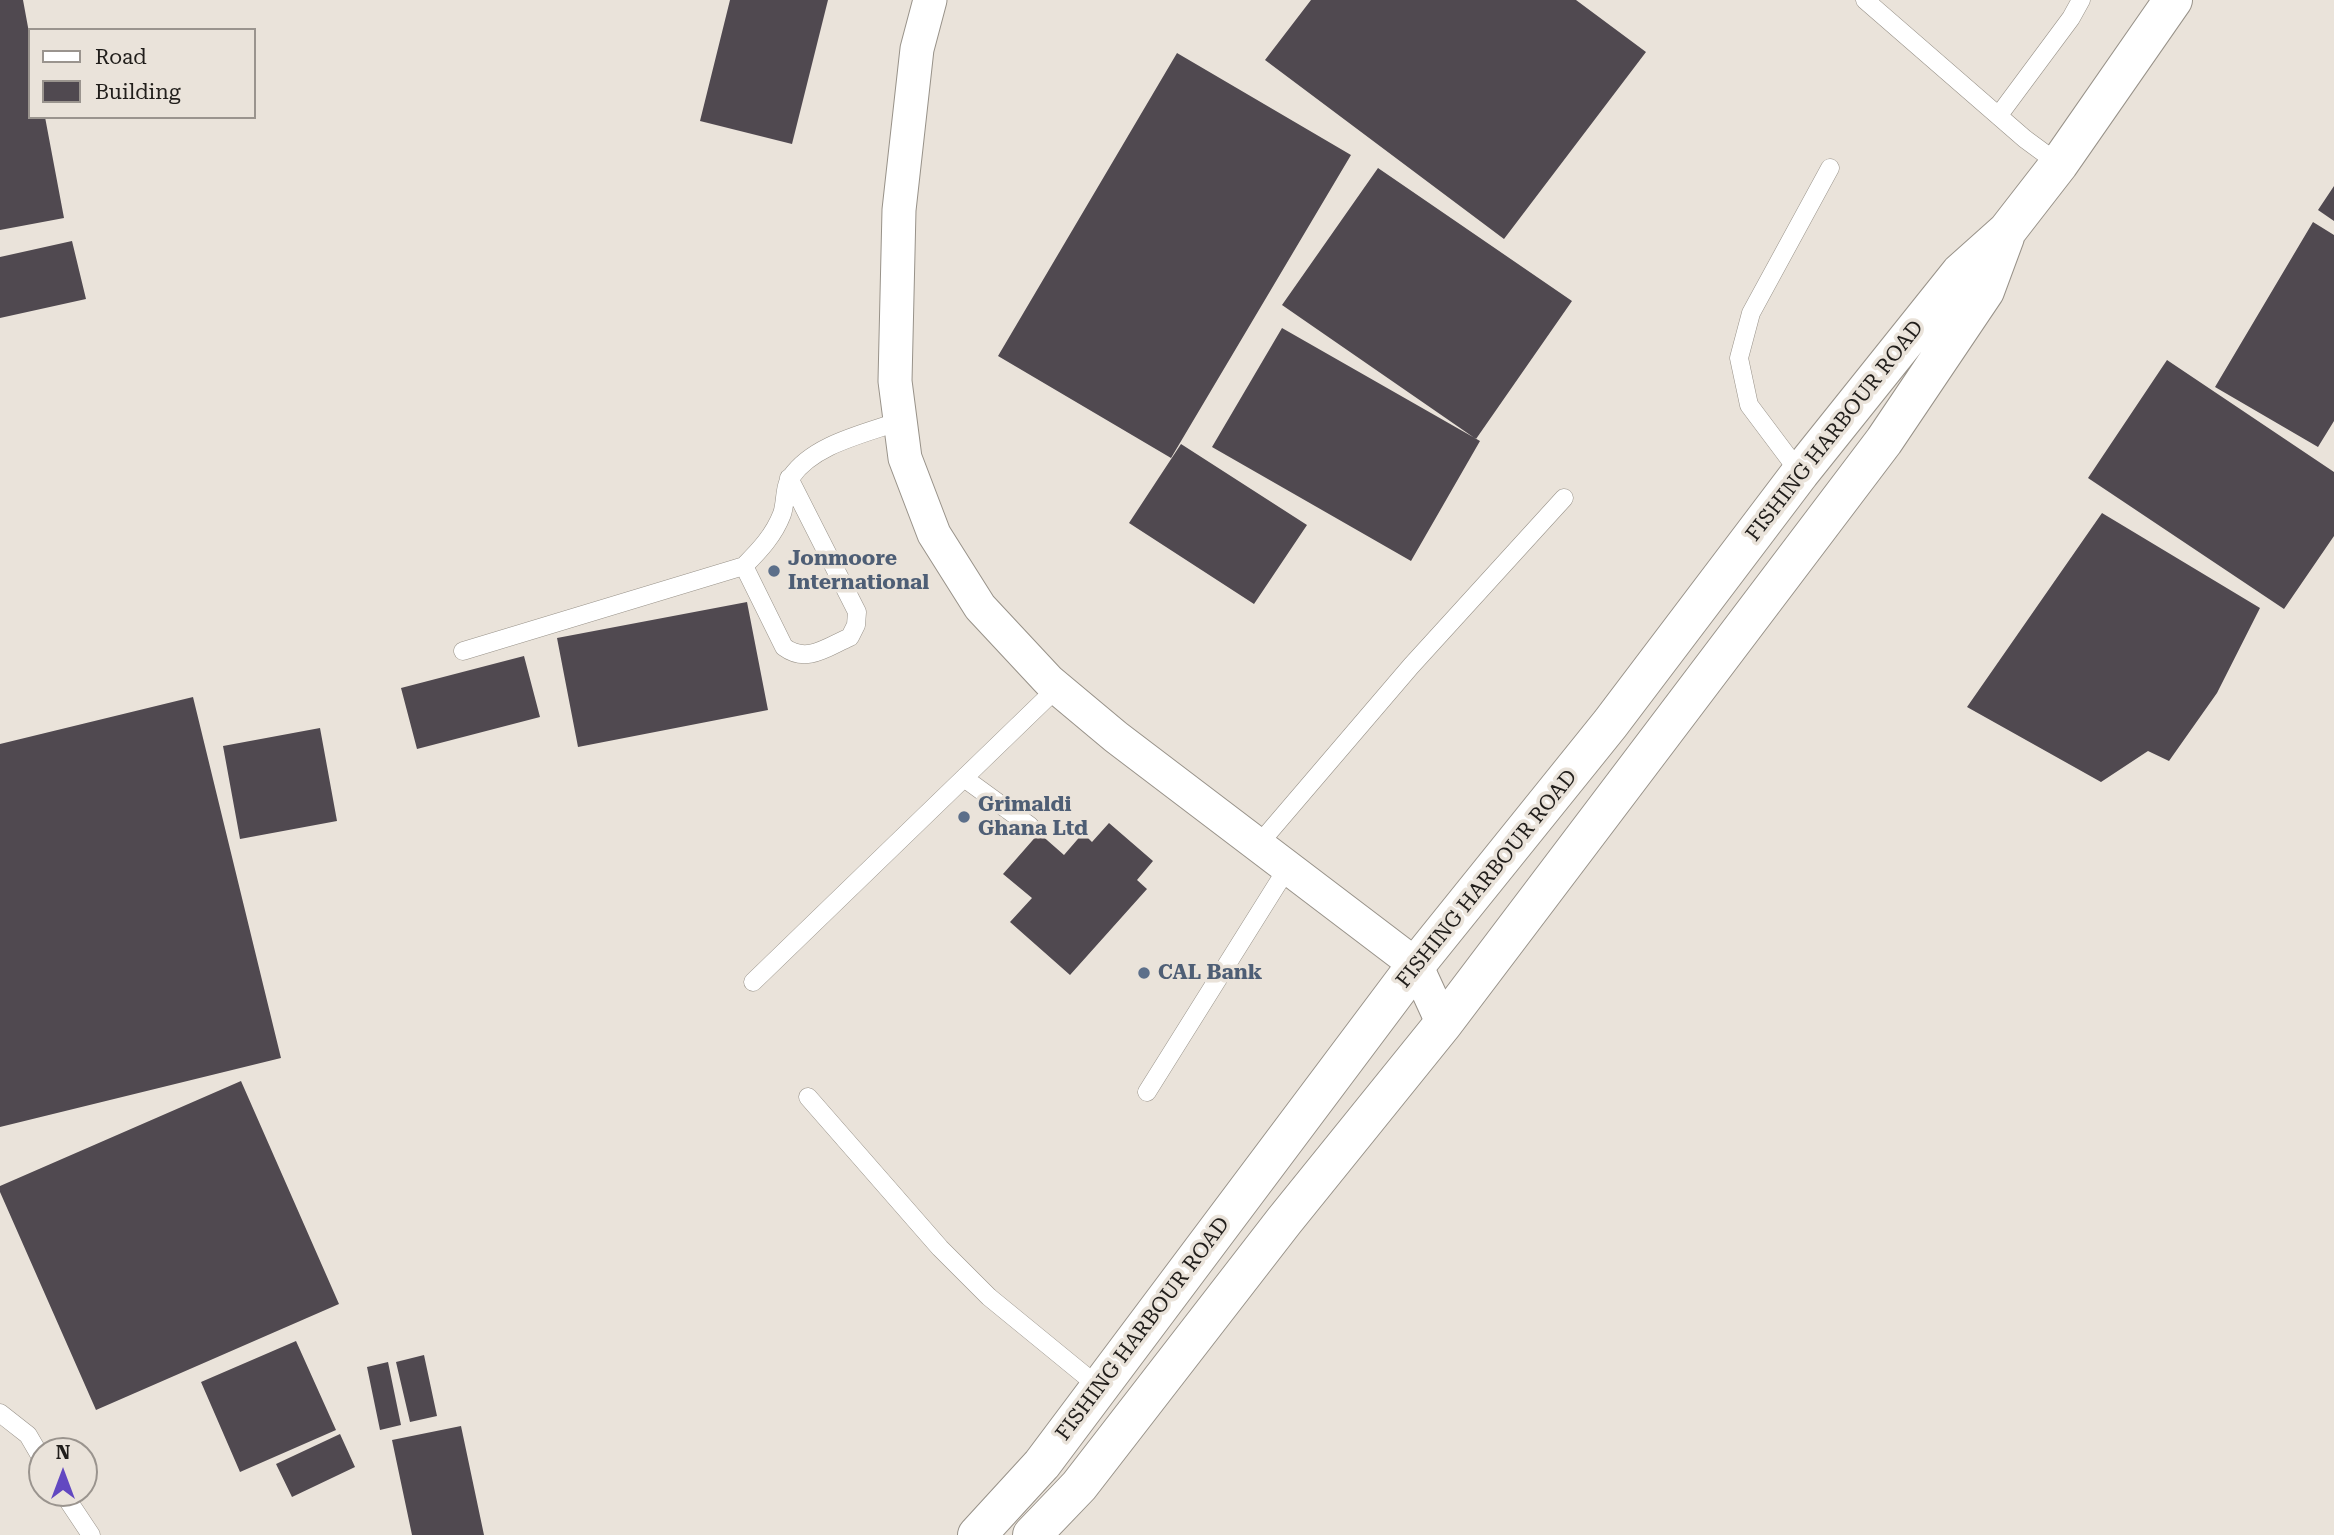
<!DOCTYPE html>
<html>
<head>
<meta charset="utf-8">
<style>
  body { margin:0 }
  #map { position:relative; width:2334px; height:1535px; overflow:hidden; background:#eae3da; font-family:"Roboto Serif",serif }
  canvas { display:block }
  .legend { position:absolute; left:28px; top:28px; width:228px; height:91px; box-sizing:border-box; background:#eae3da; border:2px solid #9a948e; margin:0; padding:9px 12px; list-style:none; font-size:21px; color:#211e1b }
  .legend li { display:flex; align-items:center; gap:14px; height:35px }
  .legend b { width:35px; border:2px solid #9a948e }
  .north { position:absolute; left:28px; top:1437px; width:70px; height:70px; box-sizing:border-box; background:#eae3da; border:2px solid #9a948e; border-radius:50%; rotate:0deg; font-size:19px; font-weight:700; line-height:28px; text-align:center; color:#211e1b }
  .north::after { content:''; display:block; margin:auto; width:24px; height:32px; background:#6248c1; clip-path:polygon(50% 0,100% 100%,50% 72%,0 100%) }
</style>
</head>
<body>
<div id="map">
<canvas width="2334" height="1535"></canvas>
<ul class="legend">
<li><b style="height:9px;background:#fff"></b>Road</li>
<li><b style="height:19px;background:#504950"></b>Building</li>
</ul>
<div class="north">N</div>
</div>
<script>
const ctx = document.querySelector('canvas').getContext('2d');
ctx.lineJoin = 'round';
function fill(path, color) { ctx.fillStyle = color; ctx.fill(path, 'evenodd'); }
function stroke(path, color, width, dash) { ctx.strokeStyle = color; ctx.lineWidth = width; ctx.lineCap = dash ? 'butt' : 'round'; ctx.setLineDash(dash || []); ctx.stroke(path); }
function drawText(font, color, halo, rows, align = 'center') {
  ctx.font = font + ' "Roboto Serif",serif'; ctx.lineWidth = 7; ctx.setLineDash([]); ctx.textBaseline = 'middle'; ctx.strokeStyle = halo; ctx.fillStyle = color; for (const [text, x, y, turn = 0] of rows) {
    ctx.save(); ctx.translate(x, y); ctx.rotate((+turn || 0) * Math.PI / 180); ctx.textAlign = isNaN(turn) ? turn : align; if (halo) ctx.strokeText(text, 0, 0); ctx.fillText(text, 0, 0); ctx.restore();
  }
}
fill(new Path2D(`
  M0,0H23L30,38V117H45L64,218L0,230Z
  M730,0H828L792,144L700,121Z
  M1311,0H1576L1646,52L1504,239L1265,60Z
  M1177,53L1351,155L1171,458L998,356Z
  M1378,168L1572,301L1476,439L1282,305Z
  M2334,186V221L2318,210Z
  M2313,222L2334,235V421L2318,447L2215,387Z
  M72,241L86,299L0,318V257Z
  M1282,328L1480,441L1411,561L1212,447Z
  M2167,360L2334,472V536L2284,609L2088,478Z
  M1181,444L1307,525L1254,604L1129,523Z
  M2102,513L2260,608L2217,693L2169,761L2148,751L2101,782L1967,707Z
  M747,602L768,710L578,747L557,638Z
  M524,656L540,717L417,749L401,688Z
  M193,697L281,1058L0,1127V744Z
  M320,728L337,821L240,839L223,746Z
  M1109,823L1153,861L1137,880L1147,889L1070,975L1010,922L1032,898L1003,874L1039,833L1064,855L1083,833L1092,842Z
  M241,1081L339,1304L96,1410L0,1192V1186Z
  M296,1341L336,1430L240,1472L201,1382Z
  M424,1355L437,1416L410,1422L396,1362Z
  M388,1362L401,1425L380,1430L367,1367Z
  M461,1426L484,1535H412L392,1440Z
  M340,1434L355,1467L292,1497L276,1464Z`), '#504950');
const service = new Path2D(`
  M1865,0L2025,139L2059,164
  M1999,115L2071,18L2081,0
  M1800,473L1749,405L1739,358L1751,313L1830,168
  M744,566L784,647C807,664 827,647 850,637L856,625L857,612L789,478
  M463,651L744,566C760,550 774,535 782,514C786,503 784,486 791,477C814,444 864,434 900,421
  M964,778L1030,826
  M1258,845L1411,666L1564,498
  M753,982L1057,688
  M1147,1092L1288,867
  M808,1097L940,1248L989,1297L1099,1387
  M0,1413L28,1435L42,1459
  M63,1493L91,1535`);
const minor = new Path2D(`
  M930,0L917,49L899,210L895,381L905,458L934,534L980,607L1049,681L1116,737L1416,965L1443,1024`);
const tertiary = new Path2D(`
  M977,1535L1042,1464L1416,965L1610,724L1800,473L1960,273L2007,231L2059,164L2173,0
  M1032,1535L1079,1486L1284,1221L1443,1024L1884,441L1985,291L2005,237`);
stroke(service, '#989289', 19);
stroke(minor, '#989289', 35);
stroke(tertiary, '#989289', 40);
stroke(service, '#fff', 18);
stroke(minor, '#fff', 33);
stroke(tertiary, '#fff', 38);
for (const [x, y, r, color] of [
  [774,571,7,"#5c6f8a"],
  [964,817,7,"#5c6f8a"],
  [1144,973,7,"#5c6f8a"]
]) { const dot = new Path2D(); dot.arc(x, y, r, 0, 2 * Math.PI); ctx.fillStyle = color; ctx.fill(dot); stroke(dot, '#eae3da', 2.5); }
drawText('21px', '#211e1b', '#eae3da', [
  ["FISHING HARBOUR ROAD",1835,431,-52],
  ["FISHING HARBOUR ROAD",1487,879,-51],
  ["FISHING HARBOUR ROAD",1143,1329,-53]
]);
drawText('bold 21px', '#4e5e75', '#eae3da', [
  ["Jonmoore",788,559],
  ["International",788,583],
  ["Grimaldi",978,805],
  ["Ghana Ltd",978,829],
  ["CAL Bank",1158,973]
], 'left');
</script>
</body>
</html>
